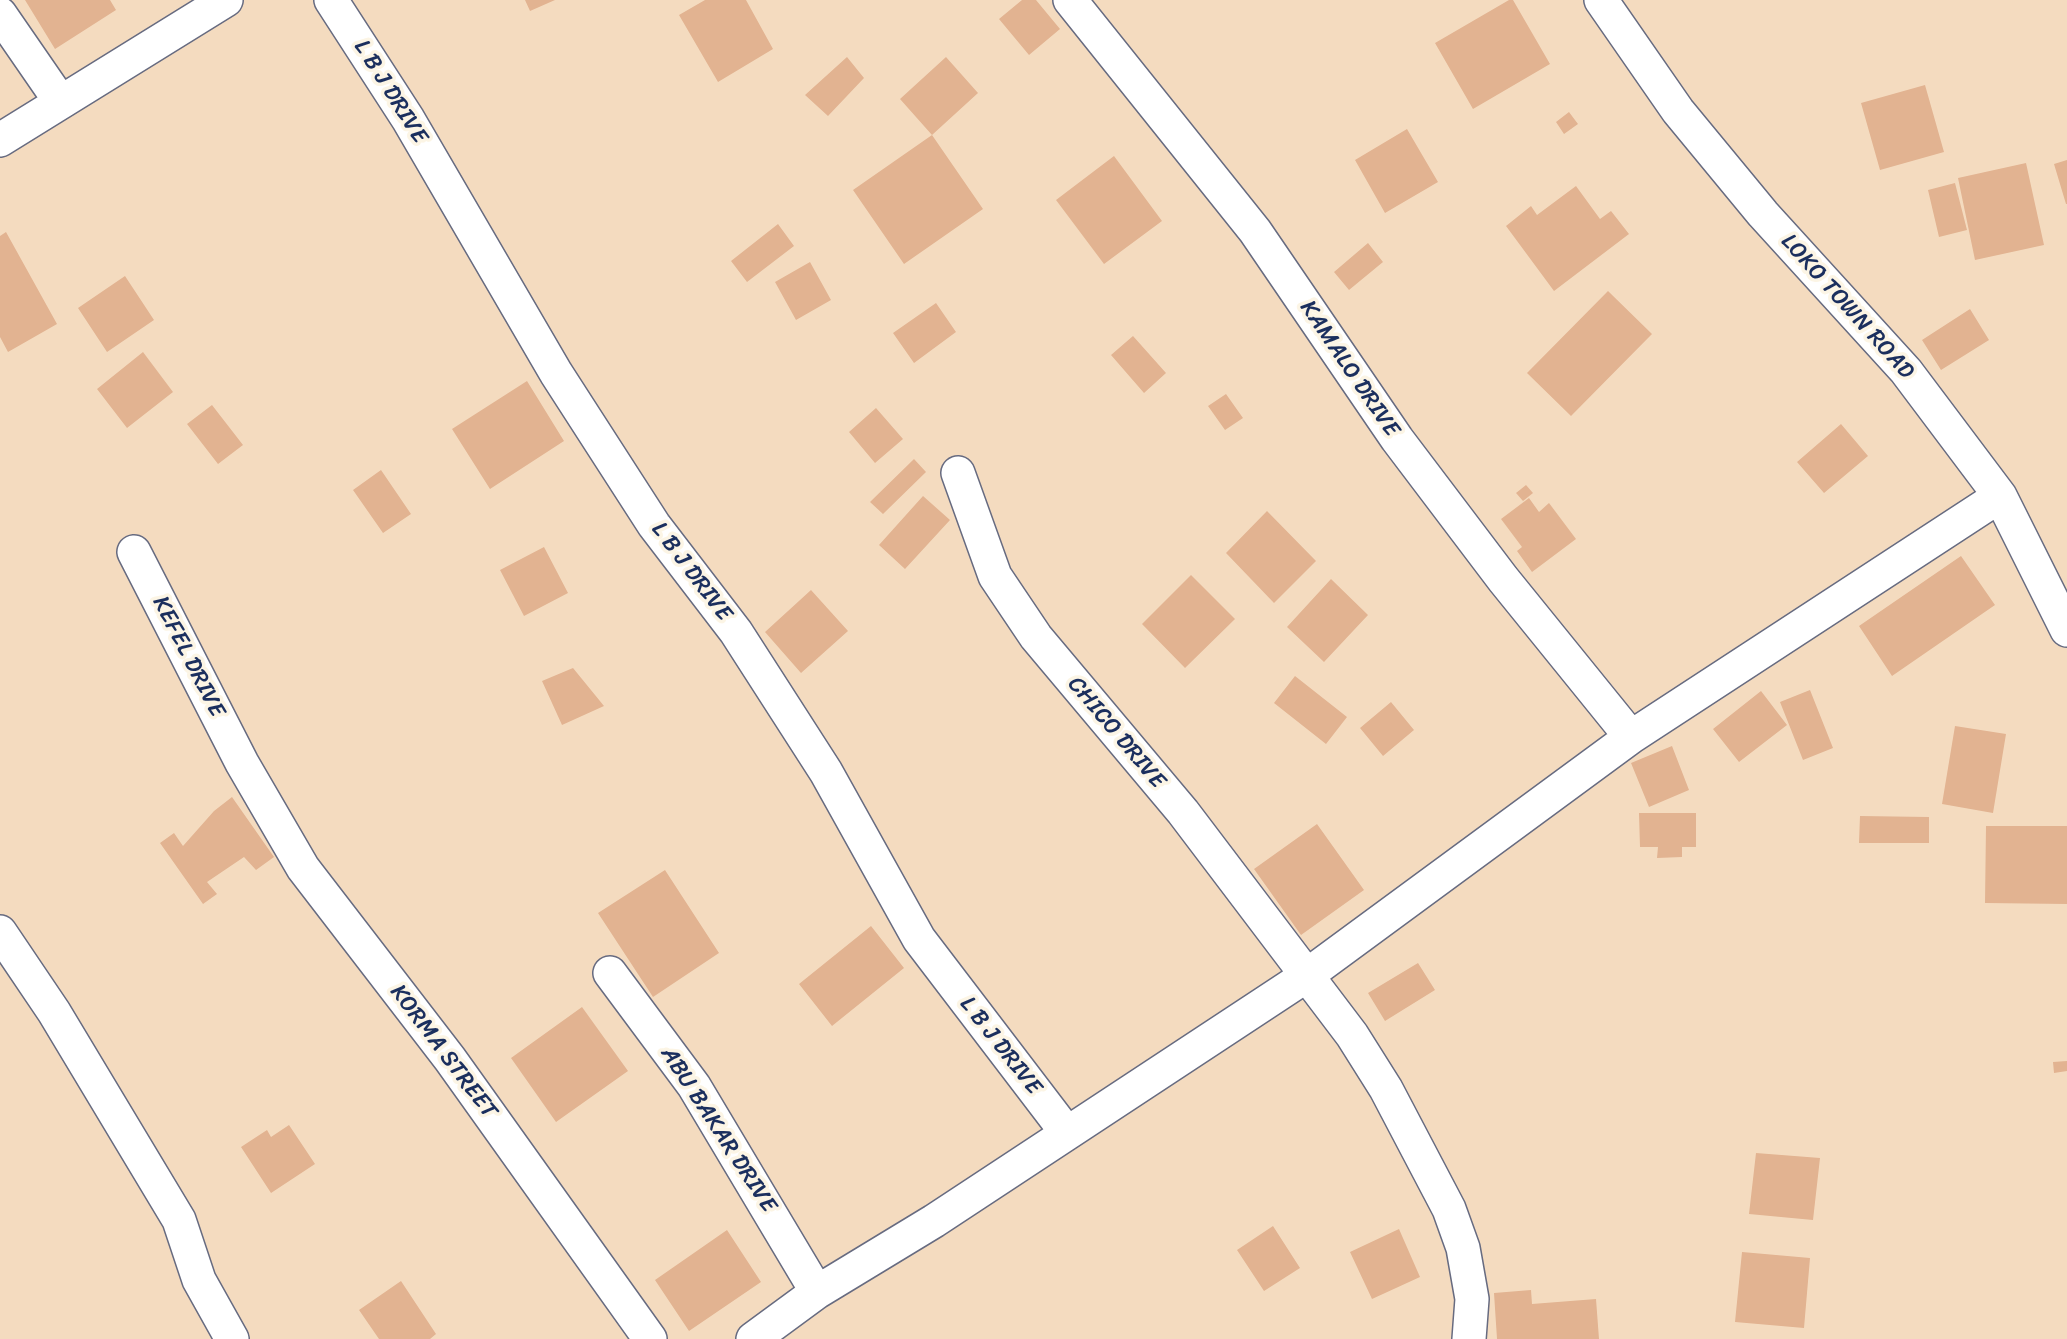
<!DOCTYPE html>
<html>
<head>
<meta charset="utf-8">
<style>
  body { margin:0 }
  canvas { display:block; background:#f4dbbf }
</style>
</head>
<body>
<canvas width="2067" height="1339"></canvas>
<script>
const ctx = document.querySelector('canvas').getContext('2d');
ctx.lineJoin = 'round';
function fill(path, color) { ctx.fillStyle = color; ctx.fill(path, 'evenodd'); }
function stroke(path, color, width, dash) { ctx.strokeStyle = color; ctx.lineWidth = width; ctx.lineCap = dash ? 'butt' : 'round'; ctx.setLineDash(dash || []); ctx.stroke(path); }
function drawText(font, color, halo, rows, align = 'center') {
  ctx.font = font + ' Sriracha,sans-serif'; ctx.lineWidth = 7; ctx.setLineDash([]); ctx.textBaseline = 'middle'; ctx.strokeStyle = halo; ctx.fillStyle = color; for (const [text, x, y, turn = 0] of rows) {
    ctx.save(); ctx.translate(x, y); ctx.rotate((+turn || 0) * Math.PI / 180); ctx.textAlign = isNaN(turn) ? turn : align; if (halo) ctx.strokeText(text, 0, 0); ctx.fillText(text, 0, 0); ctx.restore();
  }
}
fill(new Path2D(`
  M25,0H110L116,10L55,49Z
  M525,0H555L530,11Z
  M705,0H746L773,49L718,82L679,15Z
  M1022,0H1036L1060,29L1029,55L999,19Z
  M1509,0H1513L1550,64L1473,109L1435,43Z
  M847,57L864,78L828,116L805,95Z
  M946,57L978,93L932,135L900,99Z
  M1925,85L1944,152L1880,170L1861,103Z
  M1569,112L1578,124L1564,134L1556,122Z
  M1407,129L1438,182L1385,213L1355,160Z
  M932,135L983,209L904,264L853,190Z
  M1114,156L1162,221L1104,264L1056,200Z
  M2067,160V204H2066L2054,164Z
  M2026,163L2044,245L1975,260L1958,178Z
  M1955,183L1967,230L1939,237L1928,190Z
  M1576,186L1600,219L1611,211L1629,234L1554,291L1506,226L1531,206L1537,215Z
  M778,224L794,246L747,282L731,261Z
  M6,232L57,324L8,352L0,337V236Z
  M1368,243L1383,262L1349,290L1334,272Z
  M810,262L831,300L796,320L775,282Z
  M125,276L154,320L107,352L78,308Z
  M1608,291L1652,334L1571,416L1527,373Z
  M936,303L956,332L914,363L893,333Z
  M1970,309L1989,340L1941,370L1922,340Z
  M1133,336L1166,373L1144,393L1111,355Z
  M143,352L173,392L127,428L97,389Z
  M527,381L564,441L490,489L452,429Z
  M1226,394L1243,418L1225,430L1208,406Z
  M212,405L243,445L218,464L187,424Z
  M876,408L903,439L875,463L849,432Z
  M1841,424L1868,456L1824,493L1797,462Z
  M914,459L926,472L883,514L870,502Z
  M381,470L411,514L383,533L353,490Z
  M1526,485L1533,493L1523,501L1516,493Z
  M923,496L950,520L905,569L879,545Z
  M1529,498L1539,512L1549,503L1576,539L1532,572L1517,551L1522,547L1501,519Z
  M1267,511L1316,561L1274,603L1226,553Z
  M544,547L568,593L524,616L500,570Z
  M1961,556L1995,605L1892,676L1859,626Z
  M1191,575L1235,619L1185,668L1142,624Z
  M1331,579L1368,615L1324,662L1287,627Z
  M811,590L848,631L801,673L765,632Z
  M573,668L604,706L562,725L542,681Z
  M1295,676L1347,717L1326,744L1274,703Z
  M1810,690L1833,748L1803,760L1780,702Z
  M1761,691L1787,725L1739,762L1713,729Z
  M1391,702L1414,730L1383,756L1360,728Z
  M1955,726L2006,734L1993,813L1942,804Z
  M1672,746L1689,790L1649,807L1631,763Z
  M232,797L274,857L256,870L244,857L207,882L217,894L203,904L160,843L174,833L183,846L214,811Z
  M1639,813H1696V847H1682V857L1657,858L1658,847H1640Z
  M1860,816L1929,817V843H1859Z
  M1317,824L1364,890L1301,935L1254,869Z
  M1986,826H2067V904L1985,903Z
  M665,870L719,953L653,997L598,913Z
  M871,926L904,968L832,1026L799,984Z
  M1418,963L1435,990L1385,1021L1368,993Z
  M582,1007L628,1071L556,1122L511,1058Z
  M2067,1061V1071L2054,1073L2053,1062Z
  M289,1125L315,1164L271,1193L241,1147L267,1130L271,1137Z
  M1756,1153L1820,1158L1813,1220L1749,1214Z
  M1273,1226L1300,1268L1264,1291L1237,1250Z
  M1399,1229L1420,1277L1372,1299L1350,1252Z
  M727,1230L761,1282L689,1331L655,1280Z
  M1742,1252L1810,1258L1804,1328L1735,1322Z
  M401,1281L436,1334L430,1339H379L359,1310Z
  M1531,1290L1532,1304L1596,1299L1599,1339H1497L1494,1293Z`), '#e2b391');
const street = new Path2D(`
  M331,0L408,119L556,373L654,525L736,632L826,772L919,939L1067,1133
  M1070,0L1255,231L1397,439L1503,579L1631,737
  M1601,0L1678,111L1763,214L1906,371L2000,496L2067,630
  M0,14L60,101
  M0,140L226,0
  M958,473L995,576L1036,637L1183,812L1352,1035L1386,1089L1449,1209L1463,1248L1472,1299L1469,1339
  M134,552L242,763L303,868L450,1059L650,1339
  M0,932L54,1012L179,1220L199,1280L232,1339
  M610,973L694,1086L817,1292
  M753,1339L817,1292L934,1221L1306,976L1631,737L2000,496`);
stroke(street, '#676b80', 36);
stroke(street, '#fff', 33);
drawText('23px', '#1b2f5e', '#fcf5e5', [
  ["L B J DRIVE",390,92,58],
  ["LOKO TOWN ROAD",1847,307,48],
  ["KAMALO DRIVE",1349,369,56],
  ["L B J DRIVE",691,572,53],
  ["KEFEL DRIVE",188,657,63],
  ["CHICO DRIVE",1116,733,50],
  ["L B J DRIVE",1000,1046,52],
  ["KORMA STREET",443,1052,53],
  ["ABU BAKAR DRIVE",718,1130,57]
]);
</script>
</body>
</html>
